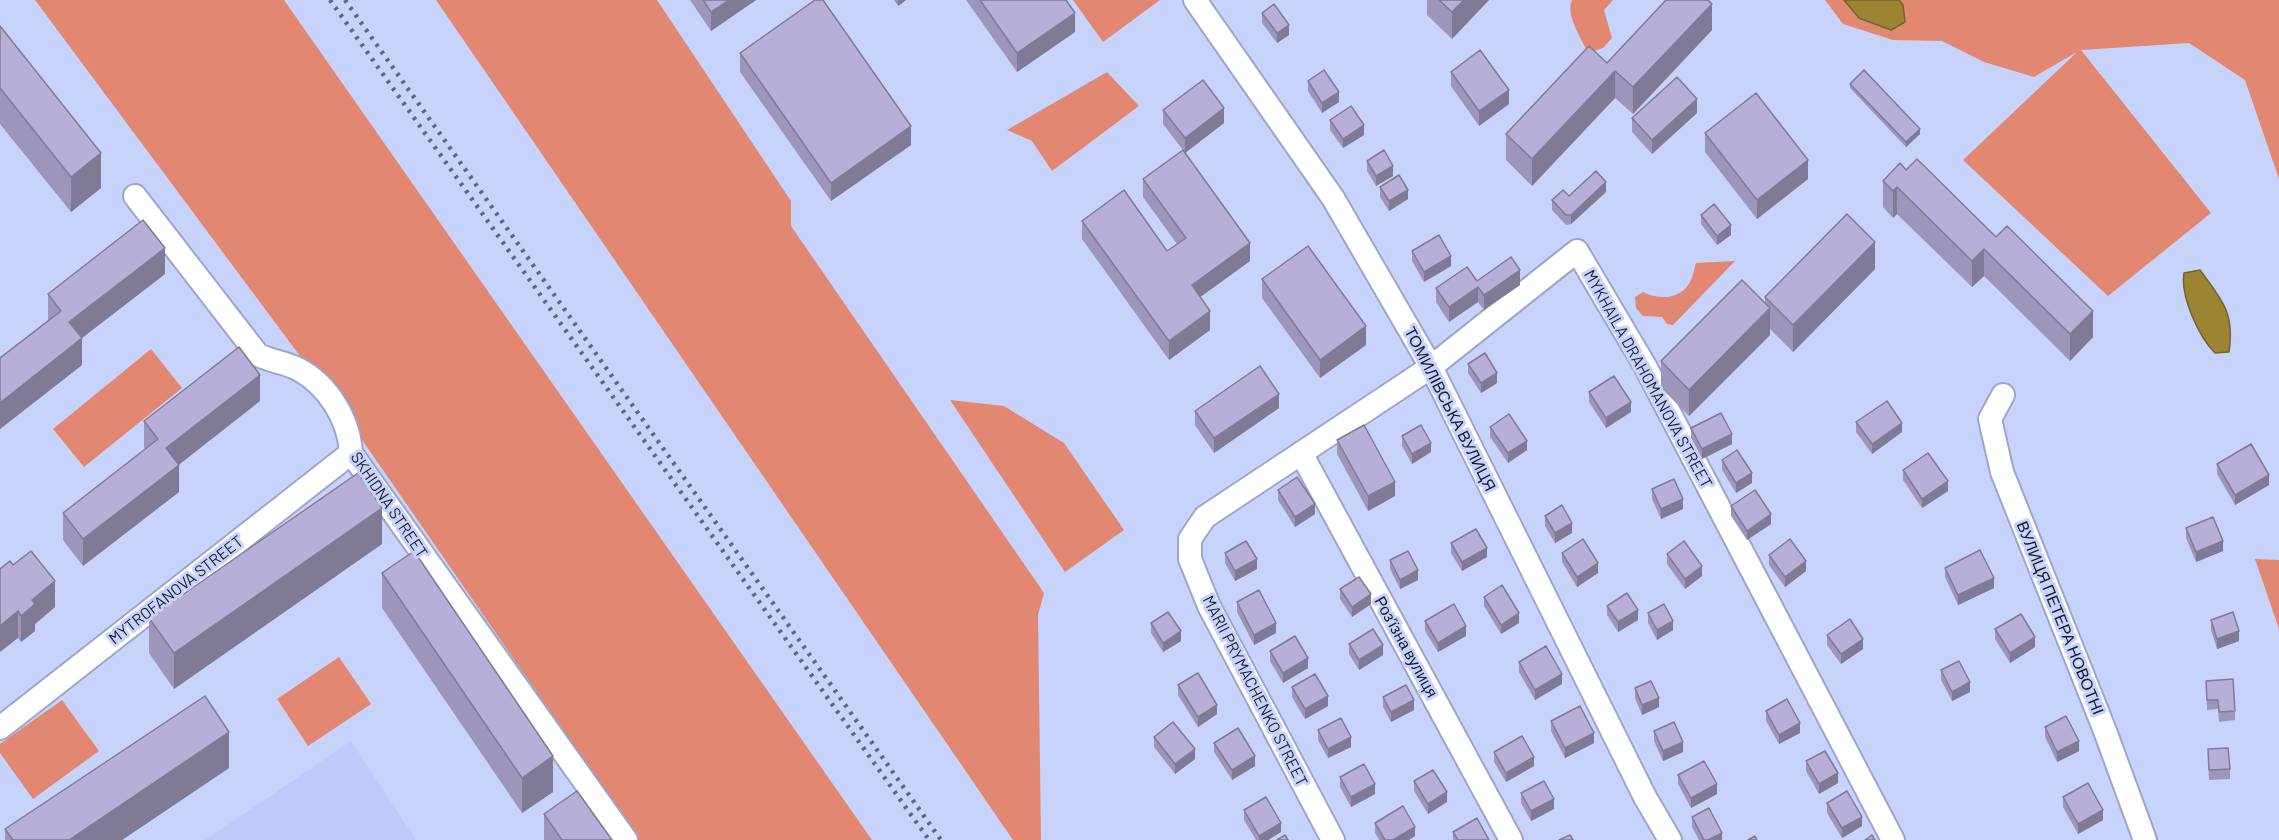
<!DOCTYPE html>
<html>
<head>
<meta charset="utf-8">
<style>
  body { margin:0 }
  canvas { display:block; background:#c8d3fb }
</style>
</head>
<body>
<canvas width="2279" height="840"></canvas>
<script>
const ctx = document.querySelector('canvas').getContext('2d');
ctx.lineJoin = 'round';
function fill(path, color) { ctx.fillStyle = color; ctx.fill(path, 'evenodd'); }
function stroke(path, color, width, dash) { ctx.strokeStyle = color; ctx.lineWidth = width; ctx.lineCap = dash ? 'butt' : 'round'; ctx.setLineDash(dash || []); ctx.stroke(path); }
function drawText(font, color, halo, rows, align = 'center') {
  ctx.font = font + ' Barlow,sans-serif'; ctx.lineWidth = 6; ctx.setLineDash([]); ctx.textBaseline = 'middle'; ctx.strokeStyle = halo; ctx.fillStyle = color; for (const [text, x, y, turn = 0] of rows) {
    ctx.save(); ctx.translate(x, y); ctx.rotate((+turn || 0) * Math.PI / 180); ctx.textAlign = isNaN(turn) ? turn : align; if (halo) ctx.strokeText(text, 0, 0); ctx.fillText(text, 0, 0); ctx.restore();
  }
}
fill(new Path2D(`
  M351,741L416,840H205L266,799Z`), '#bfcafa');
fill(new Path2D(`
  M35,0H284L872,840H639L358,434Z
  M436,0H657L791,201V226L1044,593L1038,615L1041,840H1013Z
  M1073,0H1160L1103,42Z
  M1572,0H1613L1604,10L1612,38L1603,48L1588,53C1582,39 1565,15 1572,0Z
  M1825,0H2279V179L2245,80L2189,43L2081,50L2211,213L2108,296L1963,160L2077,52L2034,77L1984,62L1942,41L1893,40L1843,24Z
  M1107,72L1139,106L1052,171L1032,141L1007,130Z
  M1735,261L1673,325L1667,324L1662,317L1643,316L1636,308L1635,297L1643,292C1659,300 1680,300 1690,282C1693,277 1694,269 1696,263Z
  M151,349L182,388L84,467L53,429Z
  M950,400L1004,406L1064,443L1124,530L1065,572Z
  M2255,559L2279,560V629Z
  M339,657L371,704L308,746L277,699Z
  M62,700L99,751L33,799L0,753V744Z`), '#e28772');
const water = new Path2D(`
  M1844,0H1899L1903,5L1905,22L1891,30L1859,18Z
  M2200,270C2222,300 2235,313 2229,352L2215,353C2199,337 2180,296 2184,273Z`);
fill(water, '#9b8533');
stroke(water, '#736530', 1.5);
const minor = new Path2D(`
  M1195,0L1333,198L1431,367L1645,797L1670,840
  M135,196L258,355C271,361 286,363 298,369C328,385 349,419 351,453L626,840
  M2003,395L1990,419L2002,472L2105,731L2145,840
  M1301,453L1511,840
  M0,728L351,453
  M1333,840L1209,606L1190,559V539L1205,517L1431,367L1577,251L1645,366L1893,840`);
stroke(minor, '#9ca5cc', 26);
stroke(minor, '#fff', 22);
stroke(new Path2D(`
  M330,0L929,840
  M345,0L941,840`), '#5f667f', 4.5, [3, 6]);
fill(new Path2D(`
  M690,0H756L711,31Z
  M894,0H906L898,6Z
  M966,0H1066L1075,32L1017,72Z
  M1427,0H1489L1452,39L1427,15Z
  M1262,13L1289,35L1277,43L1262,23Z
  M0,26L101,188L71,212L0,124Z
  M1712,30L1633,114L1615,98L1532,186L1506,160V134L1607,63Z
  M740,53L911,145L831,201L740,72Z
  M1451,72L1509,104L1479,126L1451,86Z
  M1308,81L1339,102L1322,113L1308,91Z
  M1850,84L1920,134L1906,147L1850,88Z
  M1163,110L1224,123L1185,153L1250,261L1200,297L1210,330L1169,360L1082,239V221L1167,251L1177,244L1143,197V179L1183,150L1163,124Z
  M1697,113L1652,154L1632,132V118Z
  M1330,120L1364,135L1343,148L1330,130Z
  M1705,133L1808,179L1757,219L1705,152Z
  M1367,161L1393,176L1376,186L1367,171Z
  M1900,163L2093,337L2070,361L1984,276L1972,287L1897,214L1893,218L1883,207V181Z
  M1380,187L1408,199L1389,211L1380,197Z
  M1606,192L1571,224L1566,225L1552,210V200L1569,196Z
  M1701,215L1731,235L1717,245L1701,224Z
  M1412,251L1451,266L1424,282L1412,261Z
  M1875,269L1793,352L1770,329V335L1689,416L1661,388V361L1765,303V297Z
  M165,274L82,338V365L0,429V358L48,320V294Z
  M1262,279L1366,345L1320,378L1262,298Z
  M1477,281L1520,285L1484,310L1478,302L1449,322L1436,302V288Z
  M1468,364L1497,383L1481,393L1468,373Z
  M1589,392L1631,412L1606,428L1589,402Z
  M260,401L179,464V492L83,566L63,540V513L145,449L144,448V421Z
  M1279,408L1214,453L1195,425V411Z
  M1856,422L1902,432L1872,454L1856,432Z
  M1490,427L1527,450L1508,463L1490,437Z
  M1691,428L1732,444L1702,459L1691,438Z
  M1402,436L1431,452L1412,464L1402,446Z
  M1337,440L1395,496L1368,511L1337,454Z
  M1722,460L1752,483L1736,493L1722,470Z
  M2217,464L2269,485L2235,505L2217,474Z
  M1903,470L1948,491L1922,508L1903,480Z
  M1652,489L1683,509L1661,519L1652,499Z
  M1278,490L1315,514L1295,527L1278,500Z
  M1731,506L1771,524L1747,540L1731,516Z
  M1545,516L1572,533L1555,543L1545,526Z
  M2186,528L2223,551L2196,562L2186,538Z
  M1451,543L1487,557L1462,571L1451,553Z
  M382,544L174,689L149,653V618Z
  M1225,553L1257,569L1235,581L1225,563Z
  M1562,553L1598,573L1577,587L1562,562Z
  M1667,554L1702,576L1685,589L1667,564Z
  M1769,555L1806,571L1785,587L1769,565Z
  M1390,560L1418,580L1400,589L1390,569Z
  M13,565L55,607L35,624V631L21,642L18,638Z
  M1945,568L1994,588L1958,605L1945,577Z
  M382,573L553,792L522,813L382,608Z
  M1340,589L1371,604L1352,617L1340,599Z
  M1484,597L1519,623L1501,634L1484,606Z
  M1237,602L1276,633L1254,645L1237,612Z
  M1607,606L1638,620L1618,632L1607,615Z
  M1648,613L1673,630L1657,640L1648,623Z
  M2211,620L2239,641L2217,649L2211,630Z
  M1425,621L1466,636L1438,652L1425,631Z
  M1151,623L1181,641L1163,652L1151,633Z
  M1995,629L2035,647L2010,663L1995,639Z
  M1827,635L1863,649L1841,664L1827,645Z
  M1349,644L1383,655L1359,670L1349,654Z
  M1270,651L1308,668L1283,683L1270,661Z
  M1519,662L1562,684L1535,700L1519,672Z
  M1941,670L1970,692L1952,701L1941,680Z
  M2206,681L2235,711V720L2219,722L2218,709L2207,710Z
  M1178,685L1217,714L1198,727L1178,695Z
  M1292,687L1328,706L1305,719L1292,697Z
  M1635,688L1659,707L1642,715L1635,698Z
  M1383,697L1414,710L1391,722L1383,707Z
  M1766,711L1800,733L1779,744L1766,721Z
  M1551,721L1594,743L1565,758L1551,731Z
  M2045,727L2079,751L2057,762L2045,737Z
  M1318,730L1351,747L1328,758L1318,740Z
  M1654,731L1683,752L1663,761L1654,741Z
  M1154,737L1195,759L1175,774L1154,747Z
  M1214,743L1255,766L1232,780L1214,752Z
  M2208,749L2230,769V779L2209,780Z
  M1494,752L1534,766L1506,782L1494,762Z
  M1806,761L1838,783L1819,794L1806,771Z
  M229,768L122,840H5V829Z
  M1678,775L1717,794L1691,808L1678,784Z
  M1340,777L1375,794L1351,807L1340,787Z
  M1414,781L1447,802L1428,814L1414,791Z
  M1521,793L1554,809L1531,821L1521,803Z
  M2063,797L2103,820L2078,834L2063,807Z
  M1827,803L1862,826L1842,838L1827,813Z
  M1244,810L1281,832L1268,840H1256L1244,820Z
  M544,814L612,840H544Z
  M1692,817L1722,840H1699L1692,827Z
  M1375,823L1415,836L1409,840H1379L1375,833Z
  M1453,832L1489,840H1453Z`), '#9d96ba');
fill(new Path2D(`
  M729,0H756L711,31V12Z
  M898,0H906L898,6Z
  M1464,0H1489L1452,39V12Z
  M1712,4V30L1633,114V87Z
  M1075,13V32L1017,72V53Z
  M1289,25V35L1277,43V33Z
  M1615,71V98L1532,186V159Z
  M1509,90V104L1479,126V111Z
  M1339,92V102L1322,113V103Z
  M1697,99V113L1652,154V140Z
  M1224,108V123L1185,153V138Z
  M1364,125V135L1343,148V139Z
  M911,126V145L831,201V183Z
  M1920,129V134L1906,147V142Z
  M101,153V188L71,212V177Z
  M1808,160V179L1757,219V200Z
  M1393,166V176L1376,186V176Z
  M1606,182V192L1571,224V215Z
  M1897,187V214L1893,218V191Z
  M1408,190V199L1389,211V201Z
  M1731,225V235L1717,245V236Z
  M1875,242V269L1793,352V325Z
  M1250,243V261L1192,303V285Z
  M165,248V274L69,348V322Z
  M1984,249V276L1972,287V261Z
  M1451,256V266L1424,282V272Z
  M1520,270V285L1484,310V295Z
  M1478,287V302L1449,322V307Z
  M1770,308V335L1689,416V390Z
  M1210,311V330L1169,360V341Z
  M2093,311V337L2070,361V334Z
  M1366,326V345L1320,378V360Z
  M82,338V365L0,429V403Z
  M1497,373V383L1481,393V383Z
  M260,375V401L166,475V448Z
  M1279,394V408L1214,453V438Z
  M1631,402V412L1606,428V418Z
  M1902,423V432L1872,454V444Z
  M1732,434V444L1702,459V449Z
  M1527,441V450L1508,463V453Z
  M1431,443V452L1412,464V454Z
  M179,465V492L83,566V539Z
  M1752,473V483L1736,493V483Z
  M2269,475V485L2235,505V495Z
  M1948,481V491L1922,508V499Z
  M1395,482V496L1368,511V496Z
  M1683,499V509L1661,519V509Z
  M1315,504V514L1295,527V517Z
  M382,508V544L174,689V653Z
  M1771,514V524L1747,540V531Z
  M1572,523V533L1555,543V533Z
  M2223,541V551L2196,562V552Z
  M1487,548V557L1462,571V562Z
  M1257,559V569L1235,581V571Z
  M1806,561V571L1785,587V577Z
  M1598,563V573L1577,587V577Z
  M1702,566V576L1685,589V579Z
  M1418,570V580L1400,589V580Z
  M1994,578V588L1958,605V595Z
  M55,581V607L35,624V631L21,642V616L32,600Z
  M1371,594V604L1352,617V607Z
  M1638,610V620L1618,632V622Z
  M18,611V638L0,652V626Z
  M1519,613V623L1501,634V625Z
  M1673,621V630L1657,640V630Z
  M1276,623V633L1254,645V635Z
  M1466,626V636L1438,652V643Z
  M1181,631V641L1163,652V643Z
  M2239,631V641L2217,649V639Z
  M2035,637V647L2010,663V653Z
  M1863,639V649L1841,664V654Z
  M1383,645V655L1359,670V660Z
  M1308,658V668L1283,683V673Z
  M1562,674V684L1535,700V690Z
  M1970,682V692L1952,701V692Z
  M1328,696V706L1305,719V709Z
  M1659,698V707L1642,715V705Z
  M1414,700V710L1391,722V712Z
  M1217,705V714L1198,727V717Z
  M1800,723V733L1779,744V735Z
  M229,732V768L122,840H69Z
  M1594,733V743L1565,758V748Z
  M1351,737V747L1328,758V749Z
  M2079,741V751L2057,762V752Z
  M1683,742V752L1663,761V751Z
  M1195,749V759L1175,774V764Z
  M553,756V792L522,813V778Z
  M1255,756V766L1232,780V770Z
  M1534,757V766L1506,782V773Z
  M1838,773V783L1819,794V784Z
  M1375,784V794L1351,807V797Z
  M1717,784V794L1691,808V798Z
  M1447,792V802L1428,814V804Z
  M1554,799V809L1531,821V811Z
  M2103,810V820L2078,834V824Z
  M1862,817V826L1842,838V828Z
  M1281,823V832L1268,840H1259V836Z
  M1415,827V836L1409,840H1393Z
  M1722,833V840H1708Z`), '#807a97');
const building = new Path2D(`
  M703,0H729L711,12Z
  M815,0H823L911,126L831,183L740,53Z
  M980,0H1066L1075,13L1017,53Z
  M1439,0H1464L1452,12Z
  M1666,0H1708L1712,4L1633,87L1615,71L1532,159L1506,134L1589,46L1607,63Z
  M1274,4L1289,25L1277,33L1262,13Z
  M0,26L101,153L71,177L0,88Z
  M1480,50L1509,90L1479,111L1451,72Z
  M1324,70L1339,92L1322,103L1308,81Z
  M1864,70L1920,129L1906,142L1850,84Z
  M1677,77L1697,99L1652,140L1632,118Z
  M1203,80L1224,108L1185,138L1163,110Z
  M1756,93L1808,160L1757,200L1705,133Z
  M1351,106L1364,125L1343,139L1330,120Z
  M1183,150L1250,243L1192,285L1210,311L1169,341L1082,221L1124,190L1167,251L1186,238L1143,179Z
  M1384,150L1393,166L1376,176L1367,161Z
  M1917,159L1996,237L2007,226L2093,311L2070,334L1984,249L1972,261L1897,187L1893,191L1883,181L1900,163L1906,170Z
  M1596,171L1606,182L1571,215H1566L1552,200L1563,190L1569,196Z
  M1399,175L1408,190L1389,201L1380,187Z
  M1714,204L1731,225L1717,236L1701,215Z
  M1847,214L1875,242L1793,325L1765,297Z
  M143,220L165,248L69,322L82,338L0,403V358L61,311L48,294Z
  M1439,235L1451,256L1424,272L1412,251Z
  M1308,246L1366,326L1320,360L1262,279Z
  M1511,257L1520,270L1484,295L1478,287L1449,307L1436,288L1467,267L1477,281Z
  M1742,280L1770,308L1689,390L1661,361Z
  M239,347L260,375L166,448L179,465L83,539L63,513L158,439L144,421Z
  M1485,353L1497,373L1481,383L1468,364Z
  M1260,366L1279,394L1214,438L1195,411Z
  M1614,376L1631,402L1606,418L1589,392Z
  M1887,401L1902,423L1872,444L1856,422Z
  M1721,413L1732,434L1702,449L1691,428Z
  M1509,414L1527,441L1508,453L1490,427Z
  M1364,425L1395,482L1368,496L1337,440Z
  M1421,425L1431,443L1412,454L1402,436Z
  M2251,444L2269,475L2235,495L2217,464Z
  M1737,450L1752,473L1736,483L1722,460Z
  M1928,453L1948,481L1922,499L1903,470Z
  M358,473L382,508L174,653L149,618Z
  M1297,477L1315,504L1295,517L1278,490Z
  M1674,479L1683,499L1661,509L1652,489Z
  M1755,490L1771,514L1747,531L1731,506Z
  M1562,505L1572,523L1555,533L1545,516Z
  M2213,517L2223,541L2196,552L2186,528Z
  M1476,529L1487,548L1462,562L1451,543Z
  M1583,539L1598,563L1577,577L1562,553Z
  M1790,539L1806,561L1785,577L1769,555Z
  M1246,541L1257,559L1235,571L1225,553Z
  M1684,541L1702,566L1685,579L1667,554Z
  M1980,550L1994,578L1958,595L1945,568Z
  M31,551L55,581L32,600L35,604L21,616L18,611L0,626V569L10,561L13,565Z
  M414,551L553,756L522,778L382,573Z
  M1408,551L1418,570L1400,580L1390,560Z
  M1359,577L1371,594L1352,607L1340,589Z
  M1502,585L1519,613L1501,625L1484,597Z
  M1259,590L1276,623L1254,635L1237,602Z
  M1627,593L1638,610L1618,622L1607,606Z
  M1454,604L1466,626L1438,643L1425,621Z
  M1664,604L1673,621L1657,630L1648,613Z
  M1168,612L1181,631L1163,643L1151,623Z
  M2233,612L2239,631L2217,639L2211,620Z
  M2021,614L2035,637L2010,653L1995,629Z
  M1850,619L1863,639L1841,654L1827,635Z
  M1373,629L1383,645L1359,660L1349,644Z
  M1295,636L1308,658L1283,673L1270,651Z
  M1546,646L1562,674L1535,690L1519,662Z
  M1959,661L1970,682L1952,692L1941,670Z
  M1198,673L1217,705L1198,717L1178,685Z
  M1315,674L1328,696L1305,709L1292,687Z
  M2233,679L2235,711L2219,712L2218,700H2207L2206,681Z
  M1651,681L1659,698L1642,705L1635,688Z
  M1406,685L1414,700L1391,712L1383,697Z
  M205,696L229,732L69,840H13L5,829Z
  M1787,699L1800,723L1779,735L1766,711Z
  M1580,706L1594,733L1565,748L1551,721Z
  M2066,716L2079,741L2057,752L2045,727Z
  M1341,718L1351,737L1328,749L1318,730Z
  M1173,722L1195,749L1175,764L1154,737Z
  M1674,722L1683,742L1663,751L1654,731Z
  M1238,728L1255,756L1232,770L1214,743Z
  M1522,736L1534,757L1506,773L1494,752Z
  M2228,748L2230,769L2209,770L2208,749Z
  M1825,751L1838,773L1819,784L1806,761Z
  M1704,761L1717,784L1691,798L1678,775Z
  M1364,764L1375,784L1351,797L1340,777Z
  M1433,770L1447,792L1428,804L1414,781Z
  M1544,781L1554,799L1531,811L1521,793Z
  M2088,783L2103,810L2078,824L2063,797Z
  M577,791L612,840H562L544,814Z
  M1847,791L1862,817L1842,828L1827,803Z
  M1266,797L1281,823L1259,836L1244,810Z
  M1403,806L1415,827L1393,840H1385L1375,823Z
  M1709,808L1722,833L1708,840H1704L1692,817Z
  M1477,818L1489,840H1458L1453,832Z
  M1285,835L1288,840H1277Z
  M1570,835L1573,840H1559Z
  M1872,835L1875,840H1865Z
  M1755,836L1757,840H1748Z`);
fill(building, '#b7afd8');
stroke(building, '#807a97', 1.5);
drawText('16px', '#161928', '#c8d3fb', [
  ["MYKHAILA DRAHOMANOVA STREET",1648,379,61],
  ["ТОМИЛІВСЬКА ВУЛИЦЯ",1450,409,63],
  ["SKHIDNA STREET",389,505,56],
  ["MYTROFANOVA STREET",176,590,-38],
  ["ВУЛИЦЯ ПЕТЕРА НОВОТНІ",2060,618,68],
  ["Розʼїзна вулиця",1406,647,61],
  ["MARII PRYMACHENKO STREET",1255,691,63]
]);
</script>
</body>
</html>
